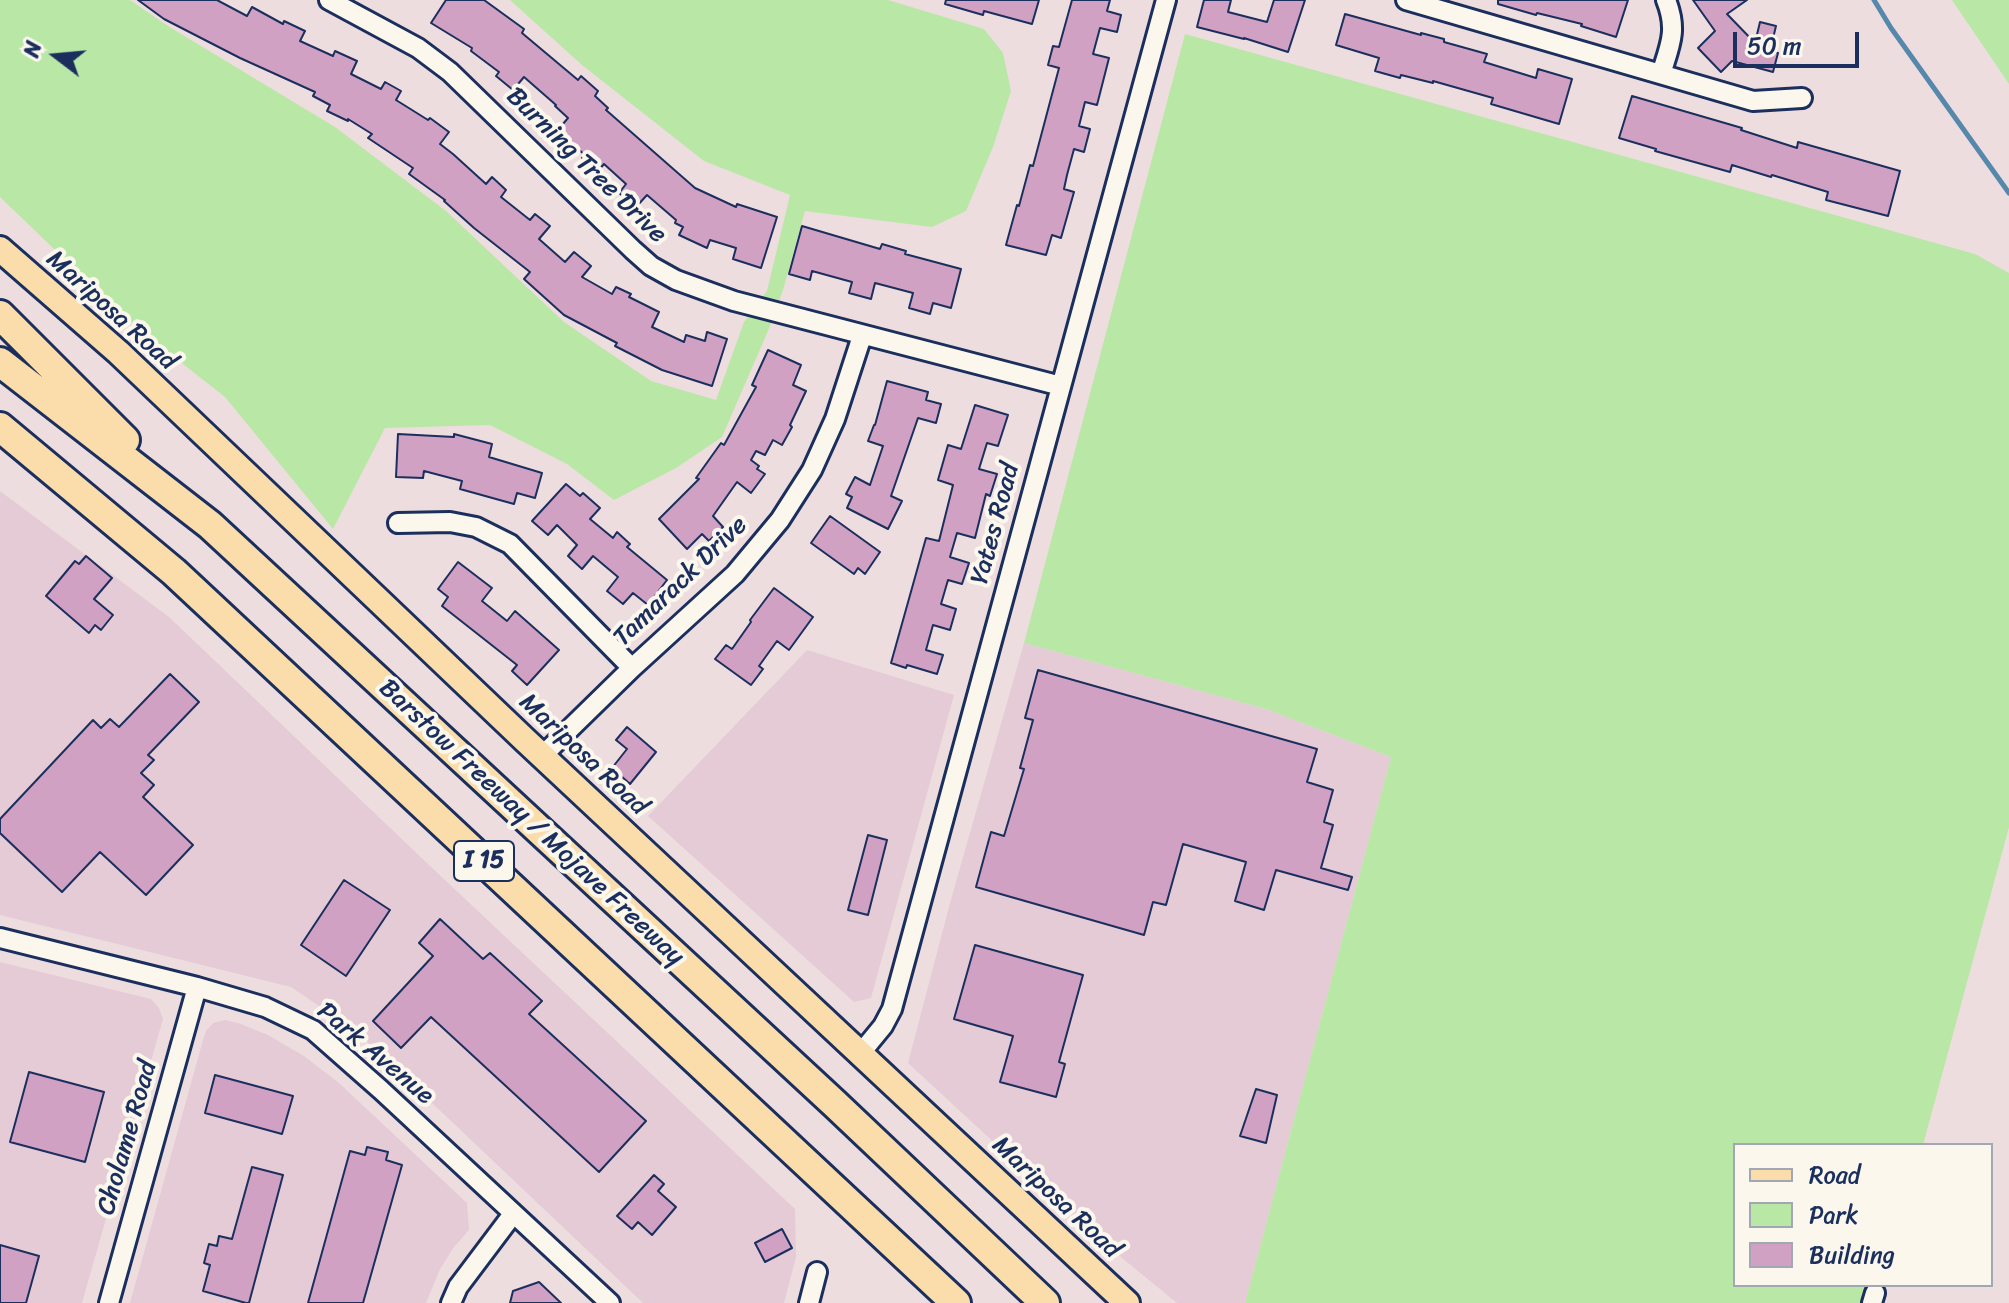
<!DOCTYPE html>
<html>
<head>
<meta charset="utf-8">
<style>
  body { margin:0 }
  #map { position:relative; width:2009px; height:1303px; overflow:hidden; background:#eedddf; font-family:Sriracha,sans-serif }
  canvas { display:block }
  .legend { position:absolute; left:1733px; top:1143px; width:260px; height:144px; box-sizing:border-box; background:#fbf7ec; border:2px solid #a1a7b3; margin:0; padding:10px 14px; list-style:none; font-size:24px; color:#1b2f5e }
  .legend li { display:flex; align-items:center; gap:16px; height:40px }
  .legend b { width:40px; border:2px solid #a1a7b3 }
  .north { position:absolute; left:16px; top:16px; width:80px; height:80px; -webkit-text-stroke:6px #fbf7ec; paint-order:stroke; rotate:286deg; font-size:22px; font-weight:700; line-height:32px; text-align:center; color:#1b2f5e }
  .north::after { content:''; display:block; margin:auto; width:28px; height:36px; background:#1b2f5e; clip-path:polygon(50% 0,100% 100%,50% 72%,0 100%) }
  .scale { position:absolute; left:1733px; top:32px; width:126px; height:36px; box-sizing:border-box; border:4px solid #1b2f5e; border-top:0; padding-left:10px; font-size:24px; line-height:28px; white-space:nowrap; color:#1b2f5e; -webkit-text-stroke:6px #fbf7ec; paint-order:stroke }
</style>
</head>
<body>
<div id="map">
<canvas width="2009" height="1303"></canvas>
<ul class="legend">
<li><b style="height:10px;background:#faddab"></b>Road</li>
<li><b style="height:22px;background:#b9e7a6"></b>Park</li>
<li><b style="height:22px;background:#d0a1c2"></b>Building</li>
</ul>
<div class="north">N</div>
<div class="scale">50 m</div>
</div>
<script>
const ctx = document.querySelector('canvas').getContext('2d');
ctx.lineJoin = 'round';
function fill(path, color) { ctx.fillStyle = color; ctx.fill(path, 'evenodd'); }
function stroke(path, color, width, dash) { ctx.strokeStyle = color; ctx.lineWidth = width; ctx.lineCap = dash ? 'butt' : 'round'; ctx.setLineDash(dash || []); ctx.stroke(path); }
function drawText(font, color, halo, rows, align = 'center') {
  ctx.font = font + ' Sriracha,sans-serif'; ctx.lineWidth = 8; ctx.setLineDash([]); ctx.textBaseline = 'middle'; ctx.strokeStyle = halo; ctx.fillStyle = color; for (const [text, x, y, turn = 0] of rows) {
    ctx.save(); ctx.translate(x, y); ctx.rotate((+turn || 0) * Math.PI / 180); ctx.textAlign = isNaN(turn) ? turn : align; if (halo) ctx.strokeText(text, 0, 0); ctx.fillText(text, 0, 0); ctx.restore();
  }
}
fill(new Path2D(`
  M0,491L169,617L428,864L795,1209L796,1257L784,1303H643L356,1031L291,987L0,915Z
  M1024,643L1266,709L1391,757L1245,1303H1177L1094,1235L908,1063L950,903Z
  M807,650L954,695L871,998L854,1002L648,816Z
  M0,962L151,999L159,1008L163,1019L82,1303H0Z
  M225,1020L238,1023L268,1035L304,1056L339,1083L467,1203L469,1230L454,1247L440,1269L426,1303H130L203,1040L206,1031L213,1023Z`), '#e5cbd6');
fill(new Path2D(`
  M0,0H130L168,26L335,127L446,211L564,322L651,381L716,400L744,322L767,291L790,195L704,161L582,65L510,0H888L984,29L1003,53L1011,91L993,147L966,211L932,227L805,211L783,290L768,331L722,437L676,468L614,500L567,464L490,425L385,428L333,529L225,397L131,323L0,197Z
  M1952,0H2009V84Z
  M1185,34L1975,254L2009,273V827L1923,1145H1735V1285H1867L1862,1303H1245L1391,757L1266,709L1024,643Z`), '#b9e7a6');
stroke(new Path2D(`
  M1874,0L1891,28L2009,193`), '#5688ab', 5);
const building = new Path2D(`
  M138,0H217L247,16L252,7L283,24L284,21L305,31L300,41L333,56L335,51L357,61L351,74L381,89L385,82L401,91L396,100L428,120L430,118L449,132L440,144L453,154L486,184L492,177L506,190L501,197L530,220L535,214L550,226L539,239L565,262L574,252L591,266L582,277L612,294L616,287L631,294L629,297L659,312L652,327L684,342L686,335L705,341L707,332L727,339L712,386L662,370L615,346L617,343L564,315L524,279L530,272L474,228L444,201L445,200L409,174L413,168L368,138L372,134L348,119V121L327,111L330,105L313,96L315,92L240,58L164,19Z
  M446,0H484L524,29L522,33L578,80L581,76L598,91L595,96L608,108L606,110L695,188L736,207L737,204L777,217L761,268L733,259L736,248L710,240L707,248L679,235L683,227L675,223L676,220L647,195L636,207L619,193L626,184L604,164L598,171L582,158L585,155L557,131L568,118L555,106L556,105L524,77L513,90L496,76L499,72L471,51L472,48L431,23Z
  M946,0H1039L1032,24L984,11L983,15L945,4Z
  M1072,0H1110L1107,11L1121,15L1117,32L1100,28L1093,54L1109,58L1097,105L1085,102L1079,126L1090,129L1084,152L1074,149L1067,175L1064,189L1074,192L1061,238L1052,235L1046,255L1006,245L1017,205L1019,206L1030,165L1033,166L1059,68L1048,65L1053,46L1059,47Z
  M1204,0H1231L1228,12L1267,22L1274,0H1305L1288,52L1244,38V39L1197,27Z
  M1498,0H1628L1616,37L1581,26L1582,24L1537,13L1536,15L1498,4Z
  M1693,0H1747L1727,14L1755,43L1760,22L1776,26L1770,51L1778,53L1773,72L1732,61L1721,72L1698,48L1715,31Z
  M1345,14L1421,35V33L1444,39V42L1487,54L1484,62L1536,78L1538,69L1572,79L1559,124L1491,104L1493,98L1433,81V83L1401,75L1400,78L1375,71L1379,58L1336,45Z
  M1632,96L1742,128L1741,130L1797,148L1798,142L1900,171L1888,216L1826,200L1828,192L1772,175L1771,177L1732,165L1730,172L1655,151L1656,149L1619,138Z
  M802,226L880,249L882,244L906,251L905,254L961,269L951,308L933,303L930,314L909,308L913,293L875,283L871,299L849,293L852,282L812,271L810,280L789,274Z
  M768,350L801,365L793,385L806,391L790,425L792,427L782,445L773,440L765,455L756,451L751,460L759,466L757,469L765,474L751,493L737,482L713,516L723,527L709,541L702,534L687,549L659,519L699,479L696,478L721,443L724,445L756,387L752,385Z
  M887,381L928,392L926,400L941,404L936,423L918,418L891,496L902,501L888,529L847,508L852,497L846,494L855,477L870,485L883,446L868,441L874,425H875Z
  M975,405L1008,415L998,446L987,443L979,469L997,474L990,496L986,494L975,538L957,533L950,557L969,563L962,584L948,580L941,604L956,609L950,630L933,625L926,650L943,655L937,674L907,665L906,668L891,663L926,538L939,541L953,485L938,480L948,445L961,449Z
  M398,434L454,437V434L492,444L489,457L542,473L535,498L517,493L514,504L460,489L462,481L424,471L423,478L396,477Z
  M566,484L580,496L583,493L600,508L590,519L613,538L617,532L630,544L627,547L667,580L648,605L633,593L623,604L607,591L618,577L593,556L582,569L568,556L577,545L557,525L548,535L532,521Z
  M830,516L880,552L865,574L858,568L854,574L811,543Z
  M86,556L112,578L94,599L113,615L101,630L95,625L89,633L46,596L75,561L79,564Z
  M458,562L492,588L482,601L507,621L515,611L559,650L527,685L512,671L517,665L442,606L448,597L438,589Z
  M774,588L813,617L789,650L777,641L759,666L763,669L751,685L715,659L726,645L732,649L751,622L750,620Z
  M1038,670L1317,749L1307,782L1333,790L1324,822L1333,825L1321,868L1352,877L1348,890L1276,870L1264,910L1235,901L1246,862L1183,844L1166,905L1153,902L1144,935L976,887L991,832L1004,836L1024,769L1020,768L1033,720L1025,718Z
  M170,674L199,702L148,755L154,760L141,773L154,785L143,797L193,845L146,895L100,852L62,892L0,833V819L93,720L101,728L110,719L119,727Z
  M627,727L656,752L630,784L612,768L627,749L616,740Z
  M868,835L887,840L868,915L848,910Z
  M344,880L390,910L346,976L301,945Z
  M440,919L483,959L490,953L542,1001L529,1014L646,1121L599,1172L431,1017L401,1048L373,1021L433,956L419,943Z
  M975,945L1083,975L1059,1062L1065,1064L1056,1097L1000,1082L1013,1036L954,1019Z
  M29,1072L104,1092L85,1162L10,1142Z
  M215,1075L293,1096L282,1134L205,1113Z
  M1256,1089L1277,1095L1266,1143L1240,1136Z
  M367,1147L388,1152L386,1160L402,1165L363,1303H308L350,1151L365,1155Z
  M252,1167L283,1175L249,1303H246L203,1291L210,1265L204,1263L209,1244L217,1246L219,1236L232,1239Z
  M654,1175L664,1184L658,1191L676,1207L652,1235L638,1222L632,1229L617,1216Z
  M782,1229L792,1248L765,1262L755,1243Z
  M0,1245L39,1256L26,1303H0Z
  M539,1282L561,1303H510L513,1291Z`);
fill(building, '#d0a1c2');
stroke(building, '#1b2f5e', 2);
const minor = new Path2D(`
  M329,0L418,48L450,72L633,250L651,266L676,280L734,301L1061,386
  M1406,0L1753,101L1802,98
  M1661,74C1670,45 1678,30 1666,0
  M398,523L450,522L476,527L510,544L632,668
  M542,756L632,668L735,574L780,520L812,470L835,419L862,336
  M0,938L197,987L265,1007L313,1030L381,1090L610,1303
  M860,1054L883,1026L892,1009L1166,0
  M109,1303L197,987
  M451,1303L458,1287L513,1214
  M809,1303L817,1272
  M1872,1303L1875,1293`);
const major = new Path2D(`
  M0,249L118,352L526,741L1127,1303`);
const highway = new Path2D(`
  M0,315L125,440
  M0,362L210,525L835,1104L1045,1303
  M0,427L174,572L956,1303`);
stroke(minor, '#1b2f5e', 24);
stroke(major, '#1b2f5e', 30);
stroke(highway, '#1b2f5e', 34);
stroke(minor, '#fbf7ec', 18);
stroke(major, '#faddab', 24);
stroke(highway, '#faddab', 28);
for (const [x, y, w] of [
  [484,861,60]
]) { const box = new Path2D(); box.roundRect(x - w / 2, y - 20, w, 40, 6); ctx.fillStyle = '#fbf7ec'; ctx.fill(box); stroke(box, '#1b2f5e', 2); }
drawText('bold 24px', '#1b2f5e', null, [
  ["I 15",484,861]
]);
drawText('26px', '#1b2f5e', '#fbf7ec', [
  ["Burning Tree Drive",586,166,44],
  ["Mariposa Road",111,311,42],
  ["Yates Road",996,524,-75],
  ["Tamarack Drive",681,582,-44],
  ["Mariposa Road",583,755,43],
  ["Barstow Freeway / Mojave Freeway",531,823,43],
  ["Park Avenue",375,1054,40],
  ["Cholame Road",128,1138,-74],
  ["Mariposa Road",1056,1198,43]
]);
</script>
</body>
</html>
